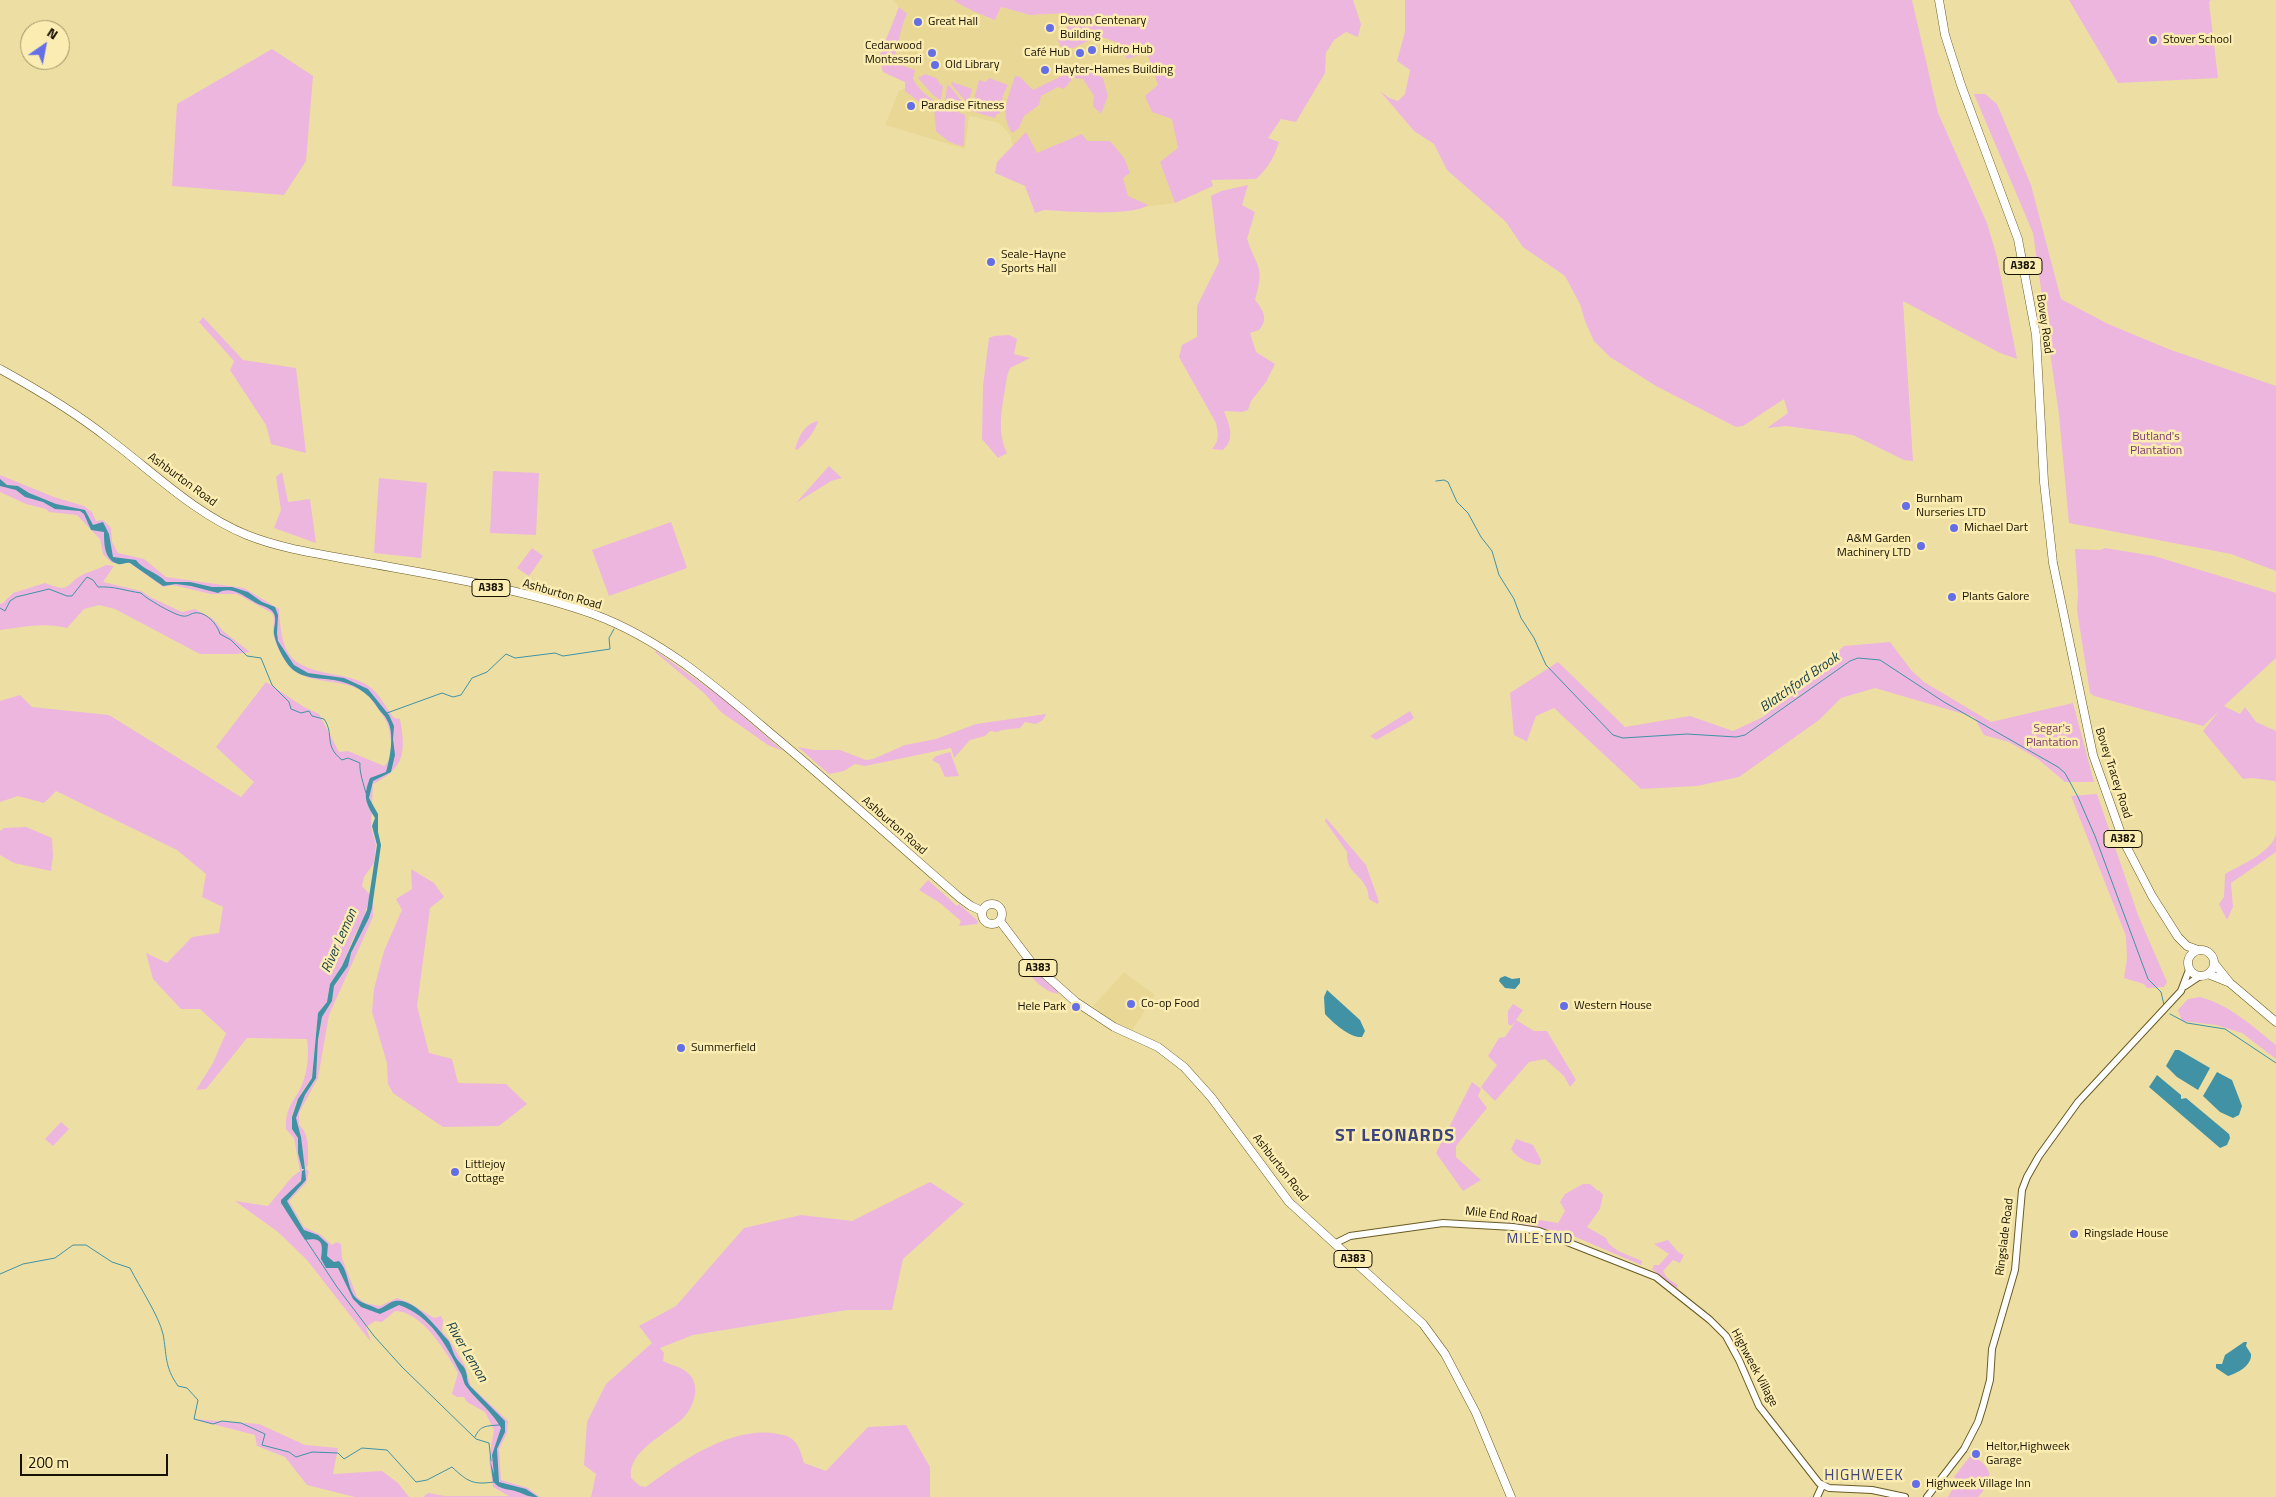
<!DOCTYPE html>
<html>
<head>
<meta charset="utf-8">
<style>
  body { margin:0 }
  #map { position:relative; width:2276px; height:1497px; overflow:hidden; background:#eddfa4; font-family:"Titillium Web",sans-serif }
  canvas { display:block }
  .north { position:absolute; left:20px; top:20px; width:50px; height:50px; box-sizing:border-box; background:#fbecb1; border:1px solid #9f946a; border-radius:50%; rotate:33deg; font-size:14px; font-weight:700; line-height:20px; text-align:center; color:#161100 }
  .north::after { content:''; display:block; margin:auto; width:18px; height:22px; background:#646fe7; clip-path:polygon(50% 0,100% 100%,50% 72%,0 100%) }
  .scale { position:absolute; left:20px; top:1454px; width:148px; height:22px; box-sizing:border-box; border:2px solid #161100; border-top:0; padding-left:6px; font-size:15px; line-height:18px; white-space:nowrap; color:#161100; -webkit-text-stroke:4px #fbecb1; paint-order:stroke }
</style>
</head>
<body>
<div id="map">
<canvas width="2276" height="1497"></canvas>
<div class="north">N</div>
<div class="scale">200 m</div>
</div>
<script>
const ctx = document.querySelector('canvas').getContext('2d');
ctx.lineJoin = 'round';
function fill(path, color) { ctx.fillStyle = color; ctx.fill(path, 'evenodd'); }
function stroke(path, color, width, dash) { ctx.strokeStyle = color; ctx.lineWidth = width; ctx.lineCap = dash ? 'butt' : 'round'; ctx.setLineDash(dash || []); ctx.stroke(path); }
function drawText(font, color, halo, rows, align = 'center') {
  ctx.font = font + ' "Titillium Web",sans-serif'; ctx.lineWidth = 5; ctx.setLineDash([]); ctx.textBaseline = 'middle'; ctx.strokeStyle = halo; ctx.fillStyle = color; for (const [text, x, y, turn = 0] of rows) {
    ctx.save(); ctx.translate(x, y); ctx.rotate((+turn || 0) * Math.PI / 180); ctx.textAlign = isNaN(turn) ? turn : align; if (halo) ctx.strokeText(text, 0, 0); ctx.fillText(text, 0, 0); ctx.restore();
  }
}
fill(new Path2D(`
  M893,0H954L975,10L985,17L995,20L1001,7L1030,15L1091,11L1151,17L1213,186L1175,203L1111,211L1022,178L1010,135L999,123L969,116L965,149L885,125L899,91L905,88V82L883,72L879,57L899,7Z
  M1124,972L1155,995L1132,1031L1109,1020L1093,1006Z`), '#e9d895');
fill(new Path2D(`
  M954,0H1353L1361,24L1358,37L1346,32L1334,40L1326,53L1325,73L1296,122L1281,119L1268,138L1279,142C1274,158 1268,168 1256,179L1211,180L1213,186L1175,203L1160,162L1178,148L1172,119L1152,112L1145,96L1158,85L1147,53L1127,59L1116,42L1099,36L1073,48L1061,47L1058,41L1060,36L1067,34V13L1030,15L1001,7L995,20C988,18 959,5 954,0Z
  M1405,0H1912L1938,113L1987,223L1997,257L2017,359L2000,353L1903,301L1913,461L1904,460L1853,435L1786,426L1767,428L1788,413L1784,399L1743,426L1736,427L1656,386L1610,357L1594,341L1585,321L1580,304L1565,276L1523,247L1506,222L1447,170L1434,144L1414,131L1380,91L1389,98L1398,101L1405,94L1410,70L1397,61L1405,32Z
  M2069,0H2211L2209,2L2218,78L2118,83Z
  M899,7L907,14C899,30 899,46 893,62L915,70L913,79C925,100 944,106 965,115L964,146C952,145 945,139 936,131L934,107L918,101L905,91V82L883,72L879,57Z
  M272,49L313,76L306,161L284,195L172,186L177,104Z
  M1076,69L1090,71L1103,78L1108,96L1101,114L1093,106L1094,96L1083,79L1073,78L1064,89L1058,87L1041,96L1039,105L1024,116L1019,128L1012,133C999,112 1009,97 1015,76L1020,77L1033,90Z
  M925,74L936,78L940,84L943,86L941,100L934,96L918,78Z
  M989,78L1008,85L1003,95L1000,113L996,115L995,118L971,111L979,80L986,82Z
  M952,82L972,89L968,104L951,84Z
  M949,85L967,108V110L945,101L947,86Z
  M1974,94H1985L1997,104L2031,185L2061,299L2108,324L2171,350L2276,386V571L2231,554L2069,523L2059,415L2033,233Z
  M1026,132L1037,153L1082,134L1087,141H1110L1124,158L1130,173L1123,178L1128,196L1148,205C1132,217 1066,211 1044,210L1035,213L1025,186L995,173L997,162Z
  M1248,185L1242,205L1255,212L1247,239C1257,268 1265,267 1255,300C1263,310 1269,319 1259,330L1250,333L1256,352L1275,364L1266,382L1251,401L1248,410L1242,412L1224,411C1229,425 1236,438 1223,450L1212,449C1220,440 1218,433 1216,423L1179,357L1182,345L1197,337V306L1219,262L1211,196L1221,191Z
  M203,317L243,360L296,368L306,453L271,444L266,425L230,370L234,361L199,322Z
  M1009,335L1017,339L1014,354L1030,358L1010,368L1007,376C1004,401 995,429 1007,453L998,458L982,439L983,386L989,338L994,336Z
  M817,421L818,422C813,434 807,441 797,450L795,449C799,436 804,425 817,421Z
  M829,466L842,478L831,481L796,503Z
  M493,471L539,473L536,535L490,533Z
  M282,472L288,502L310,499L316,543L274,528L281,510L276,477Z
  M0,475L54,497L84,506L92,512L96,521L103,520L111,528L112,542L118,553L144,559L166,577L244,588L279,609C282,657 289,666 337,675C348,677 361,680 370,687C380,694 386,708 394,718L400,719C406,752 405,768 373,784L371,826L376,845L374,863L364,877L362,886L370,895L364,918L353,939L342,966L330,984L327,1002L318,1013L312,1078C303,1089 290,1110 292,1124C292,1130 297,1133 298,1139C300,1149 299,1159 302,1170L305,1168L300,1133L295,1120L305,1095L316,1078L318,1040L322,1017L332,1001L334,986L344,972L351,953L369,918L373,895V917L329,1015L318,1078L299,1113V1125C310,1134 308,1152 308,1165L306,1168L309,1172L306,1183L289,1201L304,1227L321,1235L332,1245L336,1242L341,1244L342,1258L357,1297L365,1303L380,1306L397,1298L408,1302L434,1318L441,1316L443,1320L442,1331L450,1341L465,1366L471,1386L508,1421L507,1433L499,1449L501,1480L528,1488L540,1497H423L428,1493L445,1496H509L493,1487L489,1459L494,1430L485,1412L467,1402L464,1397H457L452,1394L458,1373C446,1352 422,1311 395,1311L382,1322L375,1321L366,1327L371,1342L307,1260L278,1232L235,1201L268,1206L292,1177L300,1171L294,1138L286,1129C285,1105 296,1101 303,1082C308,1069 309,1053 307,1039L247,1038L206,1089L196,1090L213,1063L226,1033L200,1009H181L153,979L146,953L167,963L192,937L219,933L223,907L202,897L206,874L177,850L56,791L44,803L18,796L0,802V701L20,695L32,707L109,715L241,797L254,782L216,747L266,682L304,707L319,714L339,752L348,751L384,766C392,760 391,750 391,741C389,725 388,723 379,710C374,704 371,697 364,692C343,678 310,685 292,669C284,662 274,642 273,632C273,624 276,620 272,613L237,594H211L173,585L163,587L130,563H112L103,554L100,539L77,515L49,512L46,509L26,504L0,492ZM305,1170L306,1180L287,1201L305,1230L282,1206L301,1180L302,1171Z
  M379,478L427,483L421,558L374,553Z
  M671,522L687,568L609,596L592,550Z
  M532,548L543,556L529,576L517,568Z
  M2105,548L2154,556L2276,593V658L2224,706L2240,714L2245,707L2256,722L2276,731V783L2275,781L2252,778L2243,779L2203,731L2219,711L2203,726L2094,696L2090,693L2077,610L2078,593L2075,549L2100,550Z
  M106,565L114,566L103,582L141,591L150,597L182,612L195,609L213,619L223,631L250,652L236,654H200L115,609L99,605L84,609L67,628C46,622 21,627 0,630V604L3,603L13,593L45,583C73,594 64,584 84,574C91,571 98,569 106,565Z
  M1890,642L1912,671L1924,682L1991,722L2073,703L2094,782H2065L2038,759L2009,742L1984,735L1974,717L1875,688L1841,698L1819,720L1739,777L1697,786L1641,789L1554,708L1536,716L1527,741L1528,742L1514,735L1510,693L1558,662L1625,727L1690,716L1733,731L1763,717L1844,646Z
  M656,651L721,697L783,751L768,745L721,712L704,693L655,652Z
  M1410,711L1414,718L1410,721L1376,740L1370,736Z
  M1046,714L1043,720L1036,724L1025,722L1020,728L1002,730L997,732L990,731L985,736L970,740L954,758L951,748L865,766L855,764L844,771L829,774L798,747L814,750H840L866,760L873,759L905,745L936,739L976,724Z
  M950,752L959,776L945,777L939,764L932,760L936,756Z
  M2097,794L2138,915L2167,982L2164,987L2147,988L2144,984L2124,978L2127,959L2126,936L2071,796Z
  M1326,818L1366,865L1379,902L1377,904L1369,899C1368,895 1368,890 1366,887C1359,873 1346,872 1347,852L1325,821Z
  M26,827L52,838L53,856L51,871L14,863L0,855V831L4,828Z
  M2276,834V852L2231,883L2233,907L2227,920L2219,904L2224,897L2225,874C2242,864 2271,853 2276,834Z
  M411,869L434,883L444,897L430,908L417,1006L429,1053L452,1059L458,1083L506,1084L527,1104L499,1126L443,1127L393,1093L388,1084L387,1063L372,1012L374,989L384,951L402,910L396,899L412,889Z
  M928,880L957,906L959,904L978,921L977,924L959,926L961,921L940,903L919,890Z
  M1026,965L1057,990L1058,994C1042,991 1035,980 1024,968Z
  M2200,997C2230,1005 2252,1026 2276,1045V1059L2242,1033L2216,1025L2182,1021L2178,1010L2188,999Z
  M1513,1004L1523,1010L1516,1020L1534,1031H1547L1576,1080L1570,1087L1564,1076L1545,1059L1529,1062L1495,1101L1481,1087L1497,1065L1488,1056L1499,1038L1505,1037L1516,1021L1511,1026L1508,1024V1011Z
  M1472,1082L1481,1089L1478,1096L1487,1108L1456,1146V1157L1481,1180L1463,1191L1436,1153Z
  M61,1122L69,1129L53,1146L45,1139Z
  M1516,1139L1533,1145L1541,1160L1540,1165C1530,1164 1517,1159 1511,1149Z
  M930,1182L964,1204L903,1259L892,1310H847L693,1335L660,1348L664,1353L663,1361C670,1365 678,1366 684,1370C702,1381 696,1404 684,1417C668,1434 627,1450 631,1478L640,1486L646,1487C681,1461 733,1425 778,1434C781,1435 786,1435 789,1437C799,1442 801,1454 804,1463L826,1471L868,1427L906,1425L930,1467V1497H591L596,1474L584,1465L587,1422L606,1384L652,1343L639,1326L676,1306L744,1228L801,1215L852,1221Z
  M1583,1184H1590L1598,1191L1599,1190L1603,1195L1600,1209L1587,1227L1606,1238L1609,1244L1618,1251L1642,1261L1641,1265L1564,1232L1497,1221V1213L1558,1223L1565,1211L1560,1202L1565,1194Z
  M1668,1240L1678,1252L1684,1255L1680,1263L1673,1260L1663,1271L1667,1278L1678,1285L1676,1289L1652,1269L1654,1265H1659L1669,1254L1654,1244Z
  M193,1419L259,1424L305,1445L338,1448L333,1474L382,1471L398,1483L409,1497H355L307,1485L285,1457L257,1446L255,1435Z
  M1971,1455C1993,1467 1995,1479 1978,1497H1948L1958,1480L1954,1477Z`), '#ecb6de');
fill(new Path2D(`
  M0,479L7,485L18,486L29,493L56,504L85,510L93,525L103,522L109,534L113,557L136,560C143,570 157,572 166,582H190L212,587H232L248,592L262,602L275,607L278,615L277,633L278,641L294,665L308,673L344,678L368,689L389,715L394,726L393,739L395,755L391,772L373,781L369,798L378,814V832L381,845L372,908L369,918L351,953L348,966L334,986L332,1001L322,1017L318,1040L316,1078L305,1095L296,1118L301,1137L305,1169H302L298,1153V1138L292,1129V1117L298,1099L312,1078L318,1013L327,1002L330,984L342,966L367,910L377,845L372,826L375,818C365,802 363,796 370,778L386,772C390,759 395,732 387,720C385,715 380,712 378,708C368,692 353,683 334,680C320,678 302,679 291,668C284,661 276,645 274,634C273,627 278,619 273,612C269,607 262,606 256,603C245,597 231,585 218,593L191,586L176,584L163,586L130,563C126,562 122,565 118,564C104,560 104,543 104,532L91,530L84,514L80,511L55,509L43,502L25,497L16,490L0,486Z
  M1505,976L1512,979L1520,978V983L1515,989L1505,988L1499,981L1500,978Z
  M1327,990L1360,1020L1365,1031L1362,1037C1350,1038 1333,1023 1325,1014L1324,997Z
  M2175,1050H2179L2210,1068L2198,1090L2177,1077L2166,1066Z
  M2217,1072L2232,1080L2242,1106L2239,1115L2233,1118L2220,1112L2203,1096Z
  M2157,1075L2181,1095V1099L2186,1098L2229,1134L2230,1138L2227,1145L2220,1148L2149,1087Z
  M305,1169L306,1180L287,1201L304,1230L318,1235L328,1244L327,1256L334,1262L339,1261C349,1271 347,1288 356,1298C362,1304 371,1305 378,1309C384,1308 389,1302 395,1301C414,1297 437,1328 447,1339C452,1344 452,1353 457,1359C460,1364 465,1366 466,1372C468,1378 466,1380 470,1386L505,1421V1432L497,1449L499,1482L526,1489L538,1497C529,1497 526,1495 518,1492C508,1488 500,1491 493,1481L490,1460L494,1474L492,1455L501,1428C492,1411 477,1401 466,1386C463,1382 463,1376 460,1372C446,1345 431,1316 399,1305L380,1314L361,1307L353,1299L338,1268H326L321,1259C323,1244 323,1237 305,1240L281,1203V1200L301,1181L302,1171Z
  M2244,1342H2247L2246,1346L2251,1354C2252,1366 2237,1373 2228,1376L2216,1368V1364H2222L2225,1355Z`), '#4192a5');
stroke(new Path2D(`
  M1436,481L1444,480L1448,482L1457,502L1468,513L1481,537L1492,551L1499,575L1514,599L1521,618L1534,638L1546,665L1613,735L1623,738L1687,734L1736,737L1745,735L1850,661L1858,658L1880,660L1944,702L2058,767L2065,773L2078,797L2095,836L2148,979L2161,992L2164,1005
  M0,608L5,611L10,601L16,597L41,591L49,589L67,596H72L87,577L93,580L98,587C114,586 126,591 141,593C145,598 176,616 183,616C187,617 190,614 194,613C206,611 217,624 220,634L231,640L247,656L261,658L272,685L289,702L291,709L301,713L309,711L312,716L324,719C335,735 323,745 342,760L348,758L360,763C359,771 364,786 366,793
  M387,713L442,693L453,697L461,695L472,678L487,672L506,654L515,658L555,653L563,656L610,649L609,638L614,629
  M2170,1014L2187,1023L2225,1029L2276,1063
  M306,1240L337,1287L374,1336L402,1367L476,1439L489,1443L491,1461
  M0,1274L23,1264L55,1258L73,1245H86L112,1262L130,1268C139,1286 159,1316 163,1334C167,1355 164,1366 178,1386L187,1388L198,1400L194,1419L213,1424L222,1421L241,1423L265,1434L262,1445L289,1452L296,1457L312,1452L338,1453L344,1459L362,1448L387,1450L416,1482L427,1480L452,1467C468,1482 473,1485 494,1482
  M475,1437C480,1425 487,1426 499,1425`), '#4192a5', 1);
const tertiary = new Path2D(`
  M2185,986L2200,976
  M1336,1243L1350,1236L1443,1223L1513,1227L1539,1231L1656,1277L1710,1320L1726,1336L1739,1360L1759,1406L1819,1483L1829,1488L1872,1490L1905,1497
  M1817,1497L1822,1486
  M1927,1497L1964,1449L1978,1422L1983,1406L1990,1380L1992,1349L2015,1270L2022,1190L2027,1177L2039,1156L2078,1102L2181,991L2189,970`);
const primary = new Path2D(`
  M1939,0L1945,35L1961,85L2018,239L2036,335L2044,482L2053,563L2093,755L2124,842L2152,896L2178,937L2187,946L2198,950
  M0,369C38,390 75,412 109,439C153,472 195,514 247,535C282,549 320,554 357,561C433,575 520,588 593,614C661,639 715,686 769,732C834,786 896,843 960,898L971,906L982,911
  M982 914a10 10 0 1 1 20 0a10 10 0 1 1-20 0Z
  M1000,921L1031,962L1076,1002L1114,1027L1158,1047L1184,1067L1211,1097L1289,1202L1423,1324L1445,1354L1476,1413L1511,1497
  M2188 963a13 13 0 1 1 26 0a13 13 0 1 1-26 0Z
  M2214,963L2230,983L2276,1022
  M2208,974L2228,982`);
stroke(tertiary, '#695b23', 8);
stroke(primary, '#695b23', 9);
stroke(tertiary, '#fff', 6);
stroke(primary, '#fff', 8);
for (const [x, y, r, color] of [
  [918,22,5,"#646fe7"],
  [1050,28,5,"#646fe7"],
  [2153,40,5,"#646fe7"],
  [1092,50,5,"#646fe7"],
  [932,53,5,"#646fe7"],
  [1080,53,5,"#646fe7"],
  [935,65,5,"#646fe7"],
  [1045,70,5,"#646fe7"],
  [911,106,5,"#646fe7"],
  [991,262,5,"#646fe7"],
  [1906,506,5,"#646fe7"],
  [1954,528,5,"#646fe7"],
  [1921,546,5,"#646fe7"],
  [1952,597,5,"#646fe7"],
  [1131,1004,5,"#646fe7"],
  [1564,1006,5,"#646fe7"],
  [1076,1007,5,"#646fe7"],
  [681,1048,5,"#646fe7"],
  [455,1172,5,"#646fe7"],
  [2074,1234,5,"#646fe7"],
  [1976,1454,5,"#646fe7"],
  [1916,1484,5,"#646fe7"]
]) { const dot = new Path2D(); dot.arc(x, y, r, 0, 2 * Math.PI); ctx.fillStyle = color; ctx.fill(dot); stroke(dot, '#fbecb1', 2); }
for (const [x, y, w] of [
  [2023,266,38],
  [491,588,38],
  [2123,839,38],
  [1038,968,38],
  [1353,1259,38]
]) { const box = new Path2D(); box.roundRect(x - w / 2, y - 8.5, w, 17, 4); ctx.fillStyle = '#fbecb1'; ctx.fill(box); stroke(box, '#161100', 1); }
drawText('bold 11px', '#161100', null, [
  ["A382",2023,266],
  ["A383",491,588],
  ["A382",2123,839],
  ["A383",1038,968],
  ["A383",1353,1259]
]);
drawText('12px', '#161100', '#fbecb1', [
  ["Devon Centenary",1060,21],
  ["Building",1060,35],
  ["Great Hall",928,22],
  ["Stover School",2163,40],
  ["Cedarwood",922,46,"right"],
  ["Montessori",922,60,"right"],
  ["Hidro Hub",1102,50],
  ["Café Hub",1070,53,"right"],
  ["Old Library",945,65],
  ["Hayter-Hames Building",1055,70],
  ["Paradise Fitness",921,106],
  ["Seale-Hayne",1001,255],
  ["Sports Hall",1001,269],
  ["Burnham",1916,499],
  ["Nurseries LTD",1916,513],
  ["Michael Dart",1964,528],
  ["A&M Garden",1911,539,"right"],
  ["Machinery LTD",1911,553,"right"],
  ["Plants Galore",1962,597],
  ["Co-op Food",1141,1004],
  ["Western House",1574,1006],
  ["Hele Park",1066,1007,"right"],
  ["Summerfield",691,1048],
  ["Littlejoy",465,1165],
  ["Cottage",465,1179],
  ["Ringslade House",2084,1234],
  ["Heltor,Highweek",1986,1447],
  ["Garage",1986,1461],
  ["Highweek Village Inn",1926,1484]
], 'left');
drawText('12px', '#161100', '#fbecb1', [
  ["Bovey Road",2044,324,82],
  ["Ashburton Road",182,480,36],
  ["Ashburton Road",562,595,16],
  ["Bovey Tracey Road",2113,773,72],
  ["Ashburton Road",894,826,41],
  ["Ashburton Road",1280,1168,52],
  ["Mile End Road",1501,1216,7],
  ["Ringslade Road",2005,1237,-83],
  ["Highweek Village",1754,1368,62]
]);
drawText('12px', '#7b3a6e', '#fbecb1', [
  ["Butland's",2156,437],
  ["Plantation",2156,451],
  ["Segar's",2052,729],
  ["Plantation",2052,743]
]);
drawText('italic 14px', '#1e444d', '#fbecb1', [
  ["Blatchford Brook",1800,683,-35],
  ["River Lemon",340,941,-66],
  ["River Lemon",466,1352,59]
]);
ctx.letterSpacing = '1px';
drawText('14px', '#3c4480', '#fbecb1', [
  ["MILE END",1540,1240]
]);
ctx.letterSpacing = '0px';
ctx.letterSpacing = '1px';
drawText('15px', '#3c4480', '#fbecb1', [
  ["HIGHWEEK",1864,1476]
]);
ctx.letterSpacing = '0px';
ctx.letterSpacing = '1px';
drawText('bold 18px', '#3c4480', '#fbecb1', [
  ["ST LEONARDS",1395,1137]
]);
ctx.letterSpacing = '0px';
</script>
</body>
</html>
